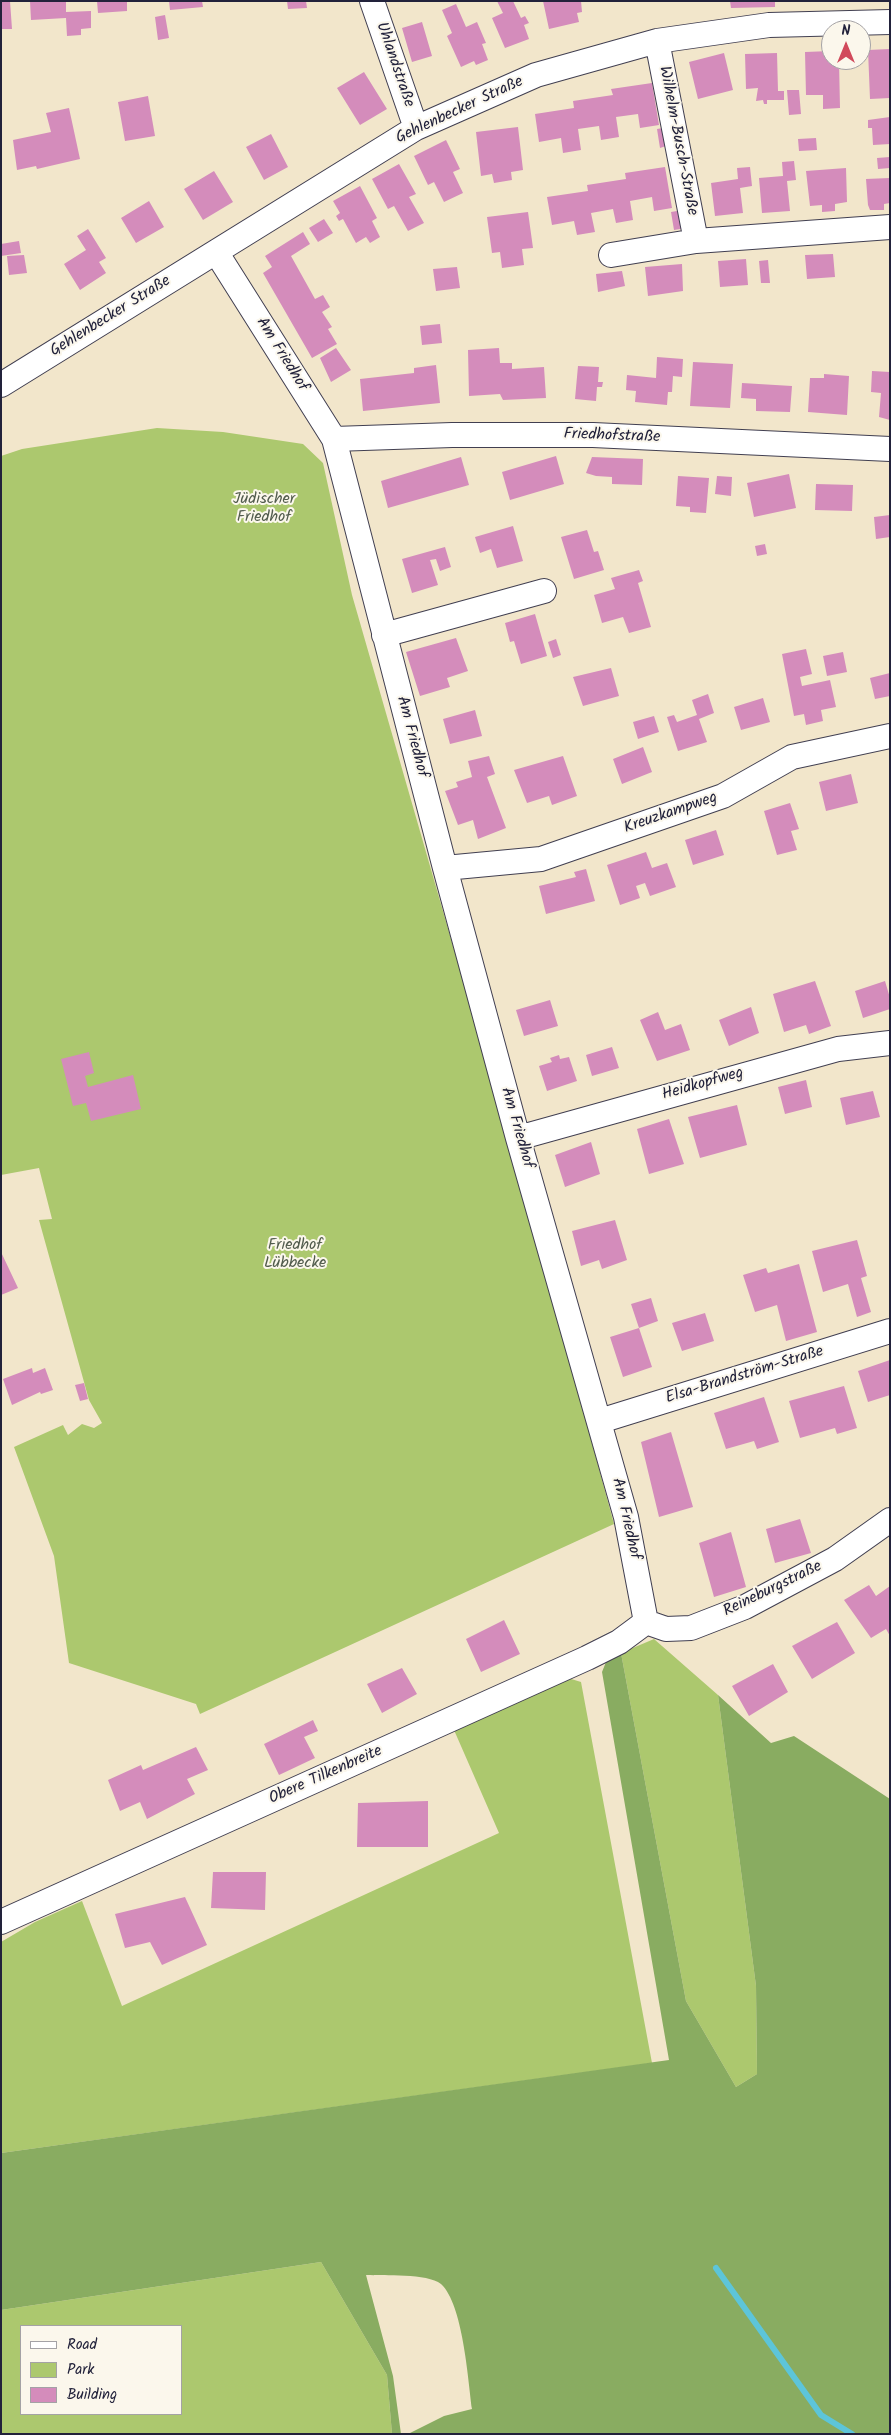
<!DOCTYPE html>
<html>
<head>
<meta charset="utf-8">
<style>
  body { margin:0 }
  #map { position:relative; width:891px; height:2435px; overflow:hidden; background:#f2e6cb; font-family:Kalam,sans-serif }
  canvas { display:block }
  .frame { position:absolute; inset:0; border:2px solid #22223b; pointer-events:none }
  .legend { position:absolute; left:20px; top:2325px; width:162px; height:90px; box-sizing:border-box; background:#fbf7ec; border:1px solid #a4a2a5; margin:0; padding:6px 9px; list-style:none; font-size:15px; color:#22223b }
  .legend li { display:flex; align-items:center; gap:10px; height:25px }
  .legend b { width:25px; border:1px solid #a4a2a5 }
  .north { position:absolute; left:821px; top:20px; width:50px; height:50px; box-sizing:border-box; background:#fbf7ec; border:1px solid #a4a2a5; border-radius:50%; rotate:0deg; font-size:14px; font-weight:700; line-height:20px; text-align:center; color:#22223b }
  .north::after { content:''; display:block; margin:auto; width:18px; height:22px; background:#d1495b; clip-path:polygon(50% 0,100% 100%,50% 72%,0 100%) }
</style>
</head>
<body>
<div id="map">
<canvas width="891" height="2435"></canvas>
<div class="frame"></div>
<ul class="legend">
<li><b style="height:6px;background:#fff"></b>Road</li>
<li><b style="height:14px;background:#acc86e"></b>Park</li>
<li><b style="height:14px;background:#d48cbb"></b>Building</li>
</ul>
<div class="north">N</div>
</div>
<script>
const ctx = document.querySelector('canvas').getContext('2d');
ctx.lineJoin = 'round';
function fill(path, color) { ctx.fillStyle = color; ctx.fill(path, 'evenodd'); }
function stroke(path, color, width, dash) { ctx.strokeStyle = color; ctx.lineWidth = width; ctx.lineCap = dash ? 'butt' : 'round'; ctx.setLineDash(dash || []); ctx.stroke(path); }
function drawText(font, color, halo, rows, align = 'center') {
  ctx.font = font + ' Kalam,sans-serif'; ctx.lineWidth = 4; ctx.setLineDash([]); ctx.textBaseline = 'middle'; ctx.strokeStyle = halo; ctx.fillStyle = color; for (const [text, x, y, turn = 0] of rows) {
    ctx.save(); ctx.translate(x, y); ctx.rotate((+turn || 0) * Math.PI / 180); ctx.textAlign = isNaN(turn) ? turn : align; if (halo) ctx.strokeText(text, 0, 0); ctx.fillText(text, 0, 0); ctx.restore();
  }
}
fill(new Path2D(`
  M157,428L223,432L303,444L323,463L352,595L527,1203L614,1524L200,1714L196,1704L69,1663L54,1556L14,1447L63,1425L68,1435L82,1424L94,1428L102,1423L89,1400L39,1220L52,1219L39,1168L1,1175V456L22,449Z
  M654,1639L718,1695L756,1986L757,2074L736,2087L686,2001L621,1653Z
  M568,1678L581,1682L652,2063L1,2153V1942L35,1922L82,1901L122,2006L499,1833L454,1730Z
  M321,2262L387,2375L392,2434H1V2310ZM21,2326H181V2414H21Z`), '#acc86e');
fill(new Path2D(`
  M621,1653L686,2001L736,2087L757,2074L756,1986L718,1695L771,1743L794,1736L890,1799V2434H408L444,2416L472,2409C468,2379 463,2304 441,2284C427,2273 384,2276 366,2275L393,2376L401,2434H392L387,2375L321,2262L1,2310V2153L669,2060L602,1672L606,1662Z`), '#89ac61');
stroke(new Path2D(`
  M716,2268L821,2415L852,2434`), '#5dc5d9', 6);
fill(new Path2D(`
  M1,1H10L12,29H1Z
  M30,1H66V12L91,11V28L81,29V35L67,36L66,18L31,20Z
  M97,1H127V11L98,13Z
  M169,1H202L203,7L170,10Z
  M287,1H306L307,8L288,9Z
  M497,1H513L521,18L525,16L529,23L524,25L529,39L505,48L492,18L503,13Z
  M543,1H581L582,12L577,13L579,22L549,29Z
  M730,1H775V7L731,8Z
  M456,4L466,27L477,22L486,43L482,44L488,60L476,65L474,61L461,67L447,36L452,33L442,10Z
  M165,15L169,38L158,40L155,17Z
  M422,22L432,56L412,62L402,28Z
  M890,49V98L870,99L868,50Z
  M831,51V60H839L840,108L823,109V95H806L805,52Z
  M724,53L733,90L698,99L689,62Z
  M777,53L778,91H784V100H767V104H764L763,100L756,101L758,88L746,89L745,54Z
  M364,72L387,109L360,125L337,88Z
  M652,83L659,125L640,128L638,114L616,117L619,137L601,140L599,126L578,129L581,150L563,153L561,138L539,142L535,114L574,108L573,101L613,95L611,89Z
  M787,90H799L801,114L789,115Z
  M148,96L155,136L125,141L118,102Z
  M69,108L80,159L37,169L36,166L17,170L13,140L51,132L46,113Z
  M890,117V144L873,145L872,128H868V120Z
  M518,127L523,170L511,172L512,180L494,183L492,174L481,176L476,132Z
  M669,127L672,144L660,148L657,129Z
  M271,134L288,167L264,180L246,147Z
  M816,138L817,150L799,151L798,139Z
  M446,140L460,169L453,172L463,193L444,202L434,182L428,185L414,156Z
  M890,157V168L878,169L877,158Z
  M794,161L796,180L787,181L790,211L762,213L759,178L783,176L782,162Z
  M399,164L416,194L409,197L424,223L408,231L394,206L388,209L372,179Z
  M665,167L672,208L654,211L652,197L630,201L633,220L616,223L613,209L591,213L595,232L577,235L574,221L552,225L547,197L588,191L587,185L626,179L625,173Z
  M750,167L752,186L740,188L743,213L715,216L711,183L738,179L737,168Z
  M846,168L847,202L835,204V211L822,212V205L810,206L806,171Z
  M214,171L233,202L203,220L184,189Z
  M890,178V203L884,204V210H870L868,205L866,179Z
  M360,186L377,218L372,221L380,237L370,243L366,237L356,243L343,219L339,221L336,216L340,213L333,201Z
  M149,201L164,227L136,243L121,218Z
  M683,210L686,228L674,230L671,212Z
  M528,212L533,248L522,249L524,265L502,268L500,252L492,253L487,217Z
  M324,219L333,233L318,242L309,228Z
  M88,229L106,258L99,262L106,273L80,290L64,264L86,250L77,236Z
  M303,232L310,244L291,256L315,299L323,295L330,307L322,312L332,327L328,329L337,344L312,358L263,273L272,267L265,256Z
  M19,241L21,253L1,256V244Z
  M833,254L835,277L807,279L805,255Z
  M24,255L27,273L9,275L7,256Z
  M746,259L748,285L720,287L718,261Z
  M768,260L770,283H761L759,261Z
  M682,264L683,291L648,296L645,267Z
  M457,267L460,288L436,291L433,269Z
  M622,271L625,286L598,292L596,274Z
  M440,324L442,343L422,345L420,326Z
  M336,348L351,370L331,382L320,358Z
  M499,348L500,363H512V369L544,367L546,398L503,400L500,394L469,396L468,350Z
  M657,357L683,359L682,377L673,376L672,392H668L667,405L635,402L636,391L626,390L627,375L656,378Z
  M693,362L733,364L730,408L690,406Z
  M436,365L440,403L363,411L360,379L414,373V368Z
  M578,366L599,367L598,382H603L602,387H597L596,401L575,399Z
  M872,371L890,372V420L879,417L881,393L871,392Z
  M824,374L849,376L847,415L808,412L810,378H824Z
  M742,383L792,386L790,412L756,411V399L741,398Z
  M556,456L564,484L510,500L502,472Z
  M461,457L469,485L388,508L381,481Z
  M592,457L643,459L642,485L612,484V477L596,476L586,473Z
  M789,474L796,508L754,517L747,483Z
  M678,476L709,478L706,513L690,512V507L676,506Z
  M717,476L732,477L731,496L715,494Z
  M816,484L853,485L852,511L815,510Z
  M890,515V537L876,539L874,517Z
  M513,526L523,561L497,568L491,549L480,553L475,537Z
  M587,530L594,552L598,551L604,570L574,579L561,537Z
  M765,544L767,554L757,556L755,546Z
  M445,547L451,567L440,571L436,559L430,560L438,585L412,593L402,559Z
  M639,570L643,581L638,583L651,627L629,633L623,617L602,623L594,595L615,589L611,578Z
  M535,614L547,656L521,664L514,641L510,642L505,623Z
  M456,638L468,671L447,678L450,687L420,696L406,652Z
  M556,639L561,655L553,658L548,642Z
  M806,649L812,674L800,677L802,686L830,680L836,707L821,710L823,721L806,725L804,714L794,716L782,654Z
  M843,652L847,672L827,676L823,656Z
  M611,668L619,696L583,706L573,677Z
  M890,673V696L875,699L870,678Z
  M708,694L714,713L699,719L707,742L678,751L667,717L674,715L677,722L697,715L692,700Z
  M763,698L770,722L741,730L734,707Z
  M475,710L482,736L450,744L443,719Z
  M654,716L659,732L638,739L633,722Z
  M643,747L652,772L622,784L613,759Z
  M489,756L495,774L487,777L506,828L478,839L473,820L458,825L445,791L458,787L456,782L472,777L468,761Z
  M563,756L577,796L552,805L549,796L527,803L514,770Z
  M851,774L858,803L826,811L819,782Z
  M790,803L799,829L791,831L797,850L777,855L764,811Z
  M716,830L724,855L693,865L685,840Z
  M646,852L652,868L667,863L676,887L650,896L645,883L636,886L640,898L620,905L607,865Z
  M586,869L595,901L546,914L539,886L576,877L574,872Z
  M815,981L831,1026L809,1034L806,1025L784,1032L773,994Z
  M885,981L890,998V1009L863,1018L855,991Z
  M550,1000L558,1026L524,1036L516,1010Z
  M751,1007L759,1033L729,1046L719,1020Z
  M658,1012L665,1030L681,1024L690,1050L657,1061L640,1020Z
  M612,1047L619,1068L592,1076L586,1055Z
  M89,1052L94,1073L85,1076L88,1087L133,1075L141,1109L91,1121L86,1103L73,1106L61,1059Z
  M559,1055L560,1059L569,1057L577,1081L547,1091L539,1066L552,1062L550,1058Z
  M806,1080L812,1107L785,1114L778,1087Z
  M873,1091L880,1117L846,1125L840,1098Z
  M737,1105L747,1145L700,1158L688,1117Z
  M669,1119L684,1164L649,1174L637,1129Z
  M591,1142L600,1174L565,1187L555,1155Z
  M615,1220L627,1260L602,1269L599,1260L581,1266L572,1231Z
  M857,1240L867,1276L861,1278L871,1312L857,1317L848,1284L823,1292L812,1251Z
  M1,1252L18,1288L1,1295Z
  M799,1264L817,1332L786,1341L777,1305L755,1312L743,1275L766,1268L768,1273Z
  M651,1298L658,1321L639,1328L631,1304Z
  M705,1313L714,1341L682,1351L672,1323Z
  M639,1328L652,1367L623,1377L610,1337Z
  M890,1360V1395L868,1402L858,1371Z
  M32,1368L33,1373L45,1368L53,1390L41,1394L40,1392L12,1405L3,1379Z
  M84,1383L88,1399L80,1401L75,1385Z
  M844,1386L857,1428L837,1434L835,1428L800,1438L789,1401Z
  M764,1397L779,1442L757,1449L754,1441L726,1449L714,1413Z
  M671,1432L693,1507L659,1517L641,1442Z
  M800,1519L811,1553L775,1563L766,1529Z
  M731,1532L746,1587L714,1597L699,1543Z
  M869,1585L876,1596L890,1586V1636L886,1629L871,1638L844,1600Z
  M504,1620L520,1654L481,1672L466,1639Z
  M837,1622L855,1653L812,1679L792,1646Z
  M773,1664L788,1692L749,1716L732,1686Z
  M402,1668L417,1694L382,1713L367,1684Z
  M313,1720L318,1731L304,1737L315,1758L279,1775L264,1744Z
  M196,1747L208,1770L187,1779L195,1794L147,1819L140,1802L120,1811L108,1780L141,1765L143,1770Z
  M428,1801V1847H357L358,1803Z
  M213,1872H266L265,1910L211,1908Z
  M185,1897L207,1945L162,1965L150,1942L125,1948L115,1914Z`), '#d48cbb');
const minor = new Path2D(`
  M372,1L416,128
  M657,41L696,241
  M216,252L334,439L445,868L518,1138L626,1517L646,1622
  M611,255L696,241L890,227
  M1,385L416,128L536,75L657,41L769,25L890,22
  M334,439L452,435H593L890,449
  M384,635L544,591
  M445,868L541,859L723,796L792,757L890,736
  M518,1138L838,1049L890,1043
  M600,1421L890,1331
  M646,1622L666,1629L691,1628L745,1607L835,1559L890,1520
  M1,1922L587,1658L619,1642L646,1622`);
stroke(minor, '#413f51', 26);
stroke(minor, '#fff', 24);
drawText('16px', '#22223b', '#fbf7ec', [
  ["Uhlandstraße",394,65,71],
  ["Gehlenbecker Straße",460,111,-25],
  ["Wilhelm-Busch-Straße",677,141,79],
  ["Gehlenbecker Straße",111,317,-32],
  ["Am Friedhof",281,355,58],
  ["Friedhofstraße",612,437,2],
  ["Am Friedhof",411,737,75],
  ["Kreuzkampweg",671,814,-19],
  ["Heidkopfweg",703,1085,-16],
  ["Am Friedhof",516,1128,74],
  ["Elsa-Brandström-Straße",745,1376,-17],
  ["Am Friedhof",625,1519,77],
  ["Reineburgstraße",773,1590,-26],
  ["Obere Tilkenbreite",326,1776,-24]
]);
drawText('16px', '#525c4d', '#fbf7ec', [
  ["Jüdischer",264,500],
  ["Friedhof",264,518],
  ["Friedhof",295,1246],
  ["Lübbecke",295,1264]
]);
</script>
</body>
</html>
